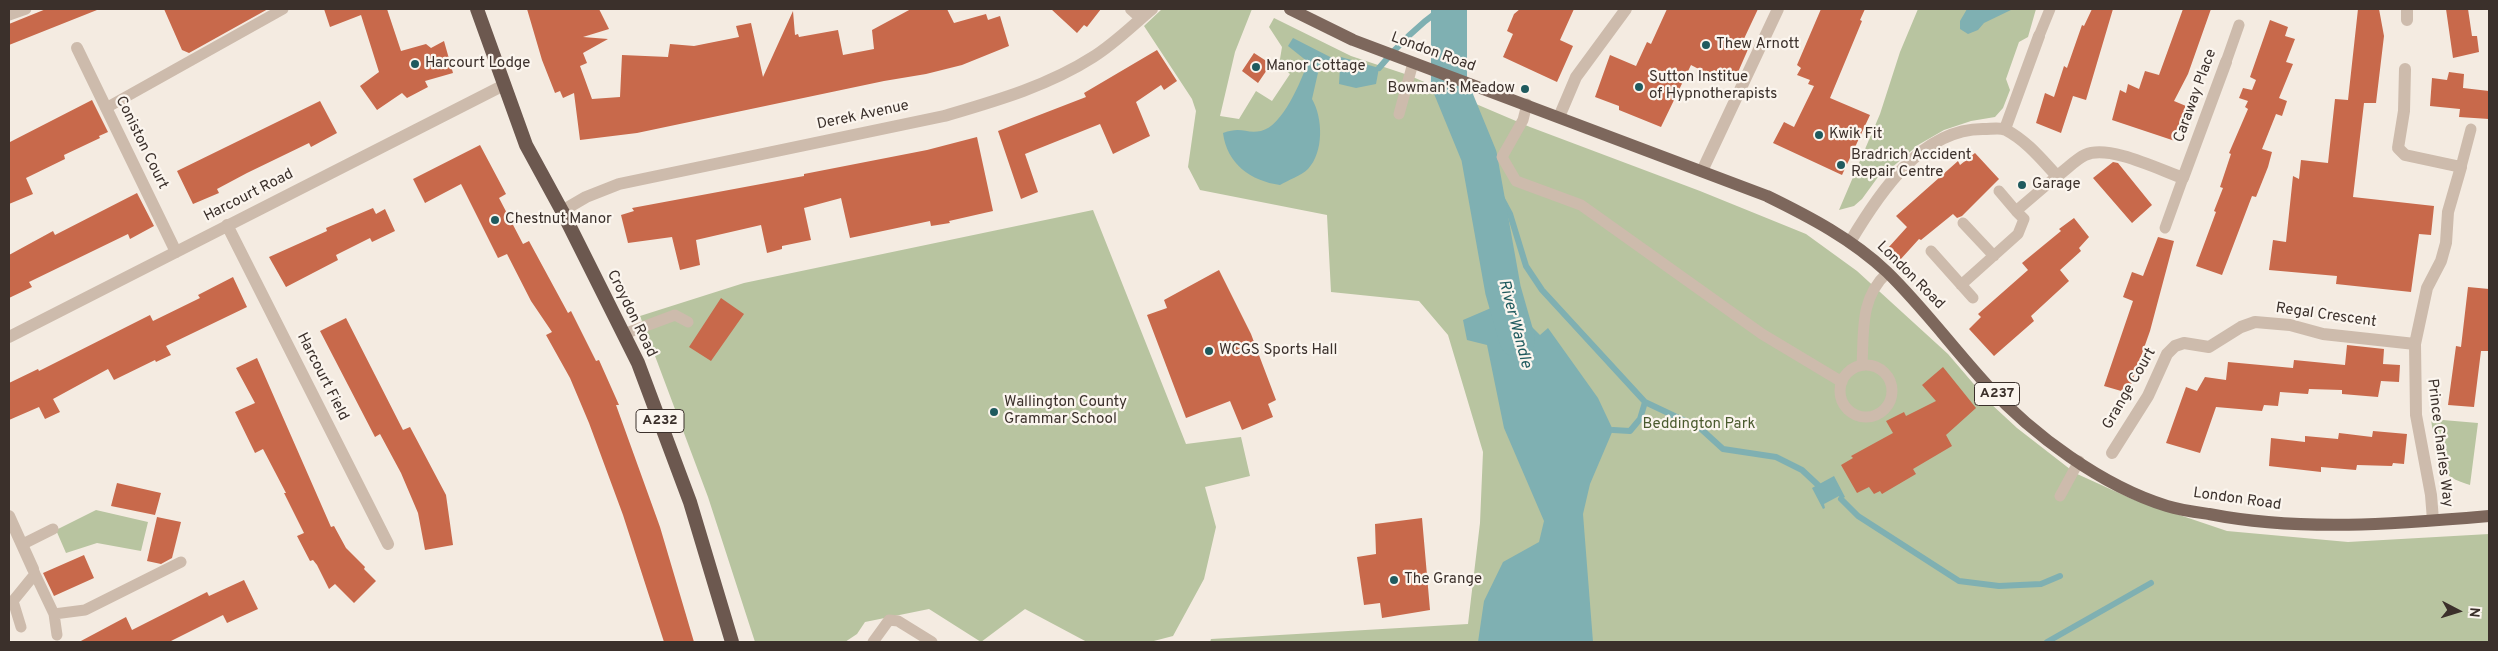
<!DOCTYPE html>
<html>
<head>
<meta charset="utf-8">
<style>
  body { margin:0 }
  #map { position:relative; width:2498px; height:651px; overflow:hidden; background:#f4ebe1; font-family:Overpass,sans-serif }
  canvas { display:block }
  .frame { position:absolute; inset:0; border:10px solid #3b302b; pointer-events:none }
  .north { position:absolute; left:2433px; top:586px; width:50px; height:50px; -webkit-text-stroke:4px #fbf5ee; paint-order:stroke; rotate:95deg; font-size:14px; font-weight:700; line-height:20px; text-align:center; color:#3b302b }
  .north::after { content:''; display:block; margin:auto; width:18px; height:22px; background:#3b302b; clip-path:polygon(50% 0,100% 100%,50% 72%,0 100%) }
</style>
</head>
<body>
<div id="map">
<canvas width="2498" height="651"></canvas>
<div class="frame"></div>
<div class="north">N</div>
</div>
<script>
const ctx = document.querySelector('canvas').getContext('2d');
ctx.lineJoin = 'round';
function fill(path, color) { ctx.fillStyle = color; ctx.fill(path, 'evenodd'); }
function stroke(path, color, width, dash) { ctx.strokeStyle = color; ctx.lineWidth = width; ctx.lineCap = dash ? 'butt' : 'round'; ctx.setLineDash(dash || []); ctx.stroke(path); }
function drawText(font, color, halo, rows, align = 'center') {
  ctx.font = font + ' Overpass,sans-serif'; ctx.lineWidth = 4.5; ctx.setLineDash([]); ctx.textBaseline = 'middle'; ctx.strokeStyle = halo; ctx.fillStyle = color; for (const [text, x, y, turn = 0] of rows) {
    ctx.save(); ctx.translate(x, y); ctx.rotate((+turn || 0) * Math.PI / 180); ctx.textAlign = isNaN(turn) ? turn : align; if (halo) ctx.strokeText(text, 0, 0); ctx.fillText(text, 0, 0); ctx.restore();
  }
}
fill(new Path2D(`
  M1162,9H1252L1235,52L1220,116L1239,119L1256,91L1272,101L1290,74L1279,65L1282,47L1269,27L1274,18L1351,56L1408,75L1530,127L1700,191L1806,234L1857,271L1948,354L1990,403L2017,428L2075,473L2132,499L2227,531L2348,542L2489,534V642H1210L1211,639L1468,624L1480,523L1483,452L1448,335L1419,301L1331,292L1327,215L1200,190L1188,167L1196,111L1192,99L1144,26Z
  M1918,9H2036L2028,37L2019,42L2006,79L2010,90L2003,108L1995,117L1971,121L1944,130L1918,145L1890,169L1886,166L1862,199L1854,206L1839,210L1880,114L1900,52Z
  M1093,210L1186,444L1241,437L1250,476L1205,487L1216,527L1204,579L1173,636L1150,642H1087L1025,609L981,642L929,609L865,622L857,634L845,642H755L708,497L640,316L744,283Z
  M2431,419L2478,423L2470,485C2464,483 2457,481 2451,477C2438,469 2433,434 2431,419Z
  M96,510L148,522L141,551L97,543L66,553L56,530Z`), '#b8c4a0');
fill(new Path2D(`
  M1967,9H2013L1984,23L1978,30L1968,34L1960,29V21Z
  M1293,38L1340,62L1341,57L1379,68L1376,84L1356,88L1339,84L1340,68L1320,64L1312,99C1323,118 1324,152 1308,169C1301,176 1288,180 1280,185C1251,181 1227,164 1223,133C1242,126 1245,134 1261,131C1283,126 1301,81 1308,62L1288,46Z
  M1503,290L1524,305L1521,316L1540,335L1548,328L1598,398L1613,430L1590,484L1583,514L1593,642H1478L1484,601L1503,562L1539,542L1544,521L1504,428L1487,345L1467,340L1463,320L1498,305Z
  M1834,476L1845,497L1841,499L1839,496L1824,504L1825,508L1823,509L1812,488Z`), '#7fb0b2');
stroke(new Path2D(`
  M1379,68C1398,45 1417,26 1441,9
  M1479,156L1510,214L1526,266L1542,290L1645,402L1700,428L1723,449L1776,457L1802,470L1818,485
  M1613,430L1630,431L1640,419L1645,402
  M1841,499L1858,516L1959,581L1999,586L2041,584L2060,576
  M2047,642L2151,583`), '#7fb0b2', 6);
stroke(new Path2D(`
  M1449,9V83L1479,156L1503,290L1517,339`), '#7fb0b2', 36);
fill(new Path2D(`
  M46,9L97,10L9,45V24Z
  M164,9H268L189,53L182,50Z
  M324,9H387L401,51L426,44L431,48L444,41L453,73L425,81L428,87L407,98L402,93L377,110L360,86L379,72L361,15L330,27Z
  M527,9H599L609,29L583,37L608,39L583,53L587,63L580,66L592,99L620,97L622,55L668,57L670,44L694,46L739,37L736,26L751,23L763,77L793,11L795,35L798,34L799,37L838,30L843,55L874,49L872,30L911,9H947L954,23L986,14L988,20L1000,16L1009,46L962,65L926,74L884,81L637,133L580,140L574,93L563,98L560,91L555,93L542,60Z
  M1051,9H1101L1087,27L1084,25L1077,33Z
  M1520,9H1574L1560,40L1573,46L1557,82L1503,57L1513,34L1507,31L1514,14Z
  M1667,9H1758L1742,43L1749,47L1735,79L1714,70L1710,75L1691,65L1661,127L1619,110V106L1595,97L1610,55L1636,66L1647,42L1651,44Z
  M1821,9H1865L1860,20L1862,21L1830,98L1870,115L1842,175L1773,143L1784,122L1794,127L1814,86L1808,84L1810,80L1797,75L1801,68L1797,65Z
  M2092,9H2113L2086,100L2073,96L2061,133L2036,123L2045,93L2054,97L2064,66L2067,68L2082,25L2084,26Z
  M2183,9H2211L2188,74L2174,101L2186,106L2175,141L2112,120L2120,90L2126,93L2128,84L2139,89L2145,71L2159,75Z
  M2358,9H2379L2384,36L2376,103H2364L2353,197L2434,206L2431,235L2419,234L2411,292L2336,284L2337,276L2269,270L2273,240L2286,242L2293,176L2299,179L2301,160L2328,163L2335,99L2348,100Z
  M2446,9H2468L2472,36H2477L2479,52L2453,58Z
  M2270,20L2288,27L2285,36L2295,39L2286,62L2293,64L2279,98L2287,101L2282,116L2276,114L2262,149L2272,152L2268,167L2256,197L2252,196L2222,275L2196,266L2216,212L2214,211L2223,188L2220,187L2231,154L2229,153L2248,109L2245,107L2248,101L2239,98L2243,88L2252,90L2256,80L2250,77Z
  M1157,50L1177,81L1164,90L1161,85L1136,102L1150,136L1113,154L1100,124L1025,154L1038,192L1021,199L998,131L1086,97L1084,93Z
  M1254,53L1271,64L1258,83L1242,71Z
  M2449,72L2464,74L2463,88L2489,91V119L2459,117L2460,109L2430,106L2432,78L2447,80Z
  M92,100L108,132L99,136L100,138L64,155L65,159L26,178L33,194L9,204V138L10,142Z
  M320,101L337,133L311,147L309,143L247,173L217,189L219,193L193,204L177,171Z
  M977,137L993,211L949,221L950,223L931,226L930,221L850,238L841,198L804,208L811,240L782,246V249L767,253L761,225L696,240L700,265L680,270L672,237L628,243L621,215L634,211L632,208L804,176V174L927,150Z
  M480,145L506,194L499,198L523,244L529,241L568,313L571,311L596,361L599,360L619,405H616L660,527L694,642H664L623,515L589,423L570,378L546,335L552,332L531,301L507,254L498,258L461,184L425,203L413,179Z
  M1975,153L1999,179L1962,216L1957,218L1953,214L1921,240L1919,239L1900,260L1888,248L1907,227L1896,216L1958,161L1960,165Z
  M2113,162L2118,163L2152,205L2132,223L2093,178Z
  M137,193L154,226L130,239L128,234L29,282L32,287L9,298V255L53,231L55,235Z
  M373,208L376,214L385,209L395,231L372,242L370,238L336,255L338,260L286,287L269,257L327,231L326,228Z
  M2074,218L2089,237L2079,248L2081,251L2060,270L2069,281L2031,316L2034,321L1994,356L1969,329L1981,317L1978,314L2028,270L2022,263L2061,231L2059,229Z
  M2158,237L2174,241L2150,331L2128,393L2104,386L2133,301L2123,297L2132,272L2143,276Z
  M1219,270L1251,334L1276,400L1268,404L1273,417L1242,430L1230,401L1186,418L1147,315L1167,308L1164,300Z
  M233,277L247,307L166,346L171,355L156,362L155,360L114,380L108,369L53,399L60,412L45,419L39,407L9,420V383L38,369L39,371L150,315L153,321L200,298L198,295Z
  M2468,287L2489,289L2488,351H2481L2474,407L2448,405L2456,346L2461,347Z
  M721,298L744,314L711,361L689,347Z
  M346,318L403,430L410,427L446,495L453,545L425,550L418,513L401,473L380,434L375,437L320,331Z
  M2347,345L2384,349L2383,364L2400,365L2399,382L2381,381L2378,397L2342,394V390L2309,389L2308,394L2280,392L2278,406L2264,405L2262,411L2216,407L2200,453L2166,443L2186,387L2197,391L2205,377L2226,380L2228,362L2293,368L2294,360L2345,365Z
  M257,358L331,527L334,526L346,548L365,567L364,569L376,581L354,603L335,584L329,589L317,565L313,560L310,561L297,536L304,533L284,493H286L263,449L255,453L235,412L255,403L236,368Z
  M1943,367L1976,408L1946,435L1952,446L1913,469L1916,474L1882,494L1880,491L1874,494L1869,487L1857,493L1841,465L1853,458L1851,456L1893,433L1886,421L1904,412L1906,416L1936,401L1922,385Z
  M2373,431L2407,434L2404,464L2393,463L2392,466L2357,465L2356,470L2321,467V472L2269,466L2271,438L2305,442V436L2338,439L2339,433L2372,437Z
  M117,483L161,493L155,515L111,506Z
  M157,517L181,522L172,558L161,564L147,561Z
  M1422,518L1430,610L1382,618L1380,603L1364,605L1357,557L1376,554L1375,524Z
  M84,555L94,578L54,596L43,573Z
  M244,580L258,609L227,623L223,615L169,642H79L126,617L132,630L207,592L209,596Z`), '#c8694b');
stroke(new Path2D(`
  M9,15L26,9
  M2039,36L2050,9
  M2226,62L2239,25
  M1527,104L1523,120L1502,157L1516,181L1581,205L1762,334L1842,382
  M106,108L283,9
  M1399,114L1413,63
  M2461,167L2471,129
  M1999,191L2016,211
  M1963,223L1994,256
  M2165,228L2183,178
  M1931,251L1973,298
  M1961,285L2018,234L2024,219L2016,211L2057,176
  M624,334L675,315L688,322
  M1862,365C1864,330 1860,298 1887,273
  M1840 391a26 26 0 1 1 52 0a26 26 0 1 1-52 0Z
  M2060,496L2079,461
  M23,544L53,529
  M35,574L54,614L57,635
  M54,614L85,610L181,562
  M21,627L13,601L35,574L33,569
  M873,642L889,620L898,621L932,642`), '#cdbbac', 11);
stroke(new Path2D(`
  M1131,9L1141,18
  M2407,20V9
  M77,48L176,252
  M2405,69L2404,111L2398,148L2405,155L2461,167L2448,212L2446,243L2441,261L2427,288L2415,344L2416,415L2431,495L2433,520
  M1559,117L1576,77L1626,9
  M2005,129L2039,36
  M1702,171L1778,9
  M562,211L586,197L619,184L944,116C995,101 1048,86 1093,57C1114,44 1133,25 1152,9
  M227,225L388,544
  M1850,242C1878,195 1921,128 1984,129C1991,129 2001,127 2006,130C2027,141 2042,160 2057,176C2066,170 2076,159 2085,155C2109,144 2160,170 2183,178L2226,62
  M9,337L504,85
  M2112,453L2148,396L2167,354L2175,346L2184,343L2209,347L2241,327L2255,322L2290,325L2323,334L2415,344
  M9,516L33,569`), '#cdbbac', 12);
stroke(new Path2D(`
  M1290,9L1353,40L1767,196C1810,217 1852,239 1887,272C1923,307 1953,348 1987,385C2033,435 2102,486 2167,506C2180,510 2195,512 2209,514C2301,532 2396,524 2489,516`), '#7d675c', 12);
stroke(new Path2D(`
  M477,9L526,145L562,211L638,363L690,502L732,642`), '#6c584f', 14);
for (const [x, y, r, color] of [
  [1706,45,5,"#1f5a5e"],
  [415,64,5,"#1f5a5e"],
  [1256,67,5,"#1f5a5e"],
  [1639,87,5,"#1f5a5e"],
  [1525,89,5,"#1f5a5e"],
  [1819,135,5,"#1f5a5e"],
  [1841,165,5,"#1f5a5e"],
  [2022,185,5,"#1f5a5e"],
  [495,220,5,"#1f5a5e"],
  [1209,351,5,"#1f5a5e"],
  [994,412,5,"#1f5a5e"],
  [1394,580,5,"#1f5a5e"]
]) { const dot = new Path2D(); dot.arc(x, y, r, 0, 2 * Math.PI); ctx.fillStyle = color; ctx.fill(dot); stroke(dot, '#fbf5ee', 2); }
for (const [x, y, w] of [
  [1997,394,45],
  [660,421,48]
]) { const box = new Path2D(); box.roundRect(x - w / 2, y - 11.5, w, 23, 4); ctx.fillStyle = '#fbf5ee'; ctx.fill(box); stroke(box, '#3b302b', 1); }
drawText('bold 14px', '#3b302b', null, [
  ["A237",1997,394],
  ["A232",660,421]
]);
drawText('15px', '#3b302b', '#fbf5ee', [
  ["Thew Arnott",1716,45],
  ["Harcourt Lodge",425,64],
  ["Manor Cottage",1266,67],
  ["Sutton Institue",1649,78],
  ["of Hypnotherapists",1649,95],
  ["Bowman's Meadow",1515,89,"right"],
  ["Kwik Fit",1829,135],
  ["Bradrich Accident",1851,156],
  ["Repair Centre",1851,173],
  ["Garage",2032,185],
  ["Chestnut Manor",505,220],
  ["WCGS Sports Hall",1219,351],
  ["Wallington County",1004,403],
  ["Grammar School",1004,420],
  ["The Grange",1404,580]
], 'left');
drawText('15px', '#3b302b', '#fbf5ee', [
  ["London Road",1433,53,20],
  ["Caraway Place",2196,96,-70],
  ["Derek Avenue",863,116,-12],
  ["Coniston Court",141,143,64],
  ["Harcourt Road",249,196,-27],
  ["London Road",1910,276,45],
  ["Croydon Road",631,314,64],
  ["Regal Crescent",2326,316,8],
  ["Harcourt Field",322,377,63],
  ["Grange Court",2130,389,-60],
  ["Prince Charles Way",2439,443,83],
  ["London Road",2237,500,8]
]);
drawText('15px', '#4a5a2e', '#fbf5ee', [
  ["Beddington Park",1699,425]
]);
drawText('italic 16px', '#1f5a5e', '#fbf5ee', [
  ["River Wandle",1514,324,75]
]);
</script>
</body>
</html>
